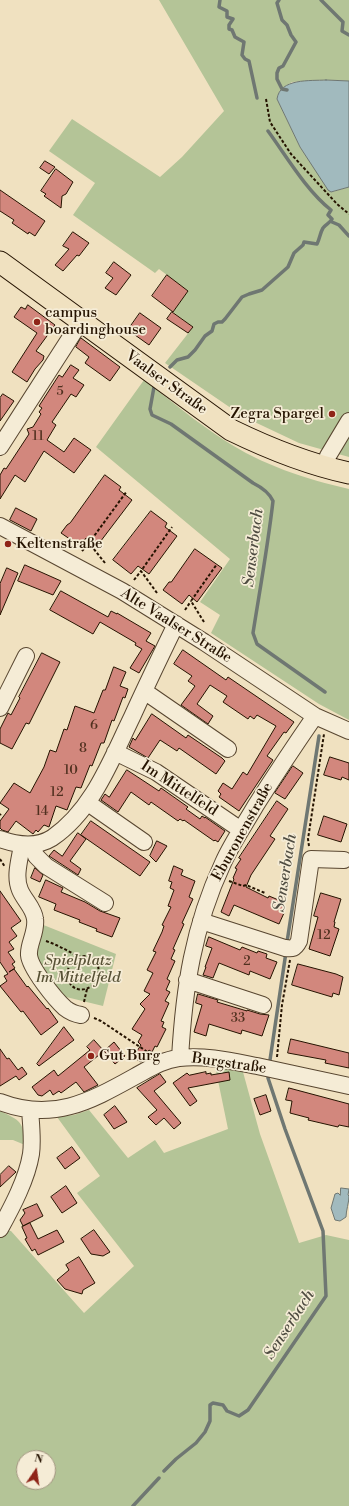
<!DOCTYPE html>
<html>
<head>
<meta charset="utf-8">
<style>
  body { margin:0 }
  #map { position:relative; width:349px; height:1506px; overflow:hidden; background:#f0e1c0; font-family:"Libre Bodoni",serif }
  canvas { display:block }
  .north { position:absolute; left:16px; top:1450px; width:40px; height:40px; box-sizing:border-box; background:#f5ecd6; border:1px solid #a29580; border-radius:50%; rotate:13deg; font-size:11px; font-weight:700; line-height:16px; text-align:center; color:#251300 }
  .north::after { content:''; display:block; margin:auto; width:14px; height:18px; background:#8f2418; clip-path:polygon(50% 0,100% 100%,50% 72%,0 100%) }
</style>
</head>
<body>
<div id="map">
<canvas width="349" height="1506"></canvas>
<div class="north">N</div>
</div>
<script>
const ctx = document.querySelector('canvas').getContext('2d');
ctx.lineJoin = 'round';
function fill(path, color) { ctx.fillStyle = color; ctx.fill(path, 'evenodd'); }
function stroke(path, color, width, dash) { ctx.strokeStyle = color; ctx.lineWidth = width; ctx.lineCap = dash ? 'butt' : 'round'; ctx.setLineDash(dash || []); ctx.stroke(path); }
function drawText(font, color, halo, rows, align = 'center') {
  ctx.font = font + ' "Libre Bodoni",serif'; ctx.lineWidth = 3.5; ctx.setLineDash([]); ctx.textBaseline = 'middle'; ctx.strokeStyle = halo; ctx.fillStyle = color; for (const [text, x, y, turn = 0] of rows) {
    ctx.save(); ctx.translate(x, y); ctx.rotate((+turn || 0) * Math.PI / 180); ctx.textAlign = isNaN(turn) ? turn : align; if (halo) ctx.strokeText(text, 0, 0); ctx.fillText(text, 0, 0); ctx.restore();
  }
}
fill(new Path2D(`
  M159,0H349V81L326,80L292,82L281,89L277,99L300,147L332,192L349,187V457L299,443L244,417L165,363L193,327L173,312L188,291L159,269L155,273L73,215L95,183L49,151L72,119L160,177L182,157L224,111Z
  M144,380C170,400 196,422 224,440C262,465 306,479 349,489V720L319,704L211,633L220,615L200,602L230,559L96,447Z
  M41,924L116,954L103,1006L62,996L36,966L34,951Z
  M215,1066L243,1072L260,1134L299,1243L326,1235L349,1240V1506H0V1230L11,1231L84,1313L134,1266L77,1193L100,1176L57,1117L74,1115L89,1110L128,1158L155,1140L164,1153L228,1129ZM24,1458H48V1482H24Z
  M0,1111C21,1121 23,1121 25,1145L13,1140H0Z`), '#b4c497');
const water = new Path2D(`
  M326,80L349,81V187L331,192L328,190L300,147L277,99C280,78 310,81 326,80Z
  M341,1188L349,1189L348,1195L349,1196C349,1202 346,1211 346,1217L340,1221L335,1220L331,1208L335,1194L338,1193L340,1195Z`);
fill(water, '#a1babe');
stroke(water, '#6f7772', 1);
stroke(new Path2D(`
  M220,0L219,7L227,11V17L233,19L229,25V29L232,30L235,37L244,42L242,55L245,59L249,61L257,98
  M279,0L277,3L282,20L287,25L291,35L296,42L283,66L279,68L277,73V79L282,89L287,90
  M321,0L343,22L342,31L349,35
  M332,222L339,225L349,236
  M170,367L177,360L188,357L195,350L205,336L212,331L214,324L218,322H222L225,319L242,297L249,294L262,290L288,267L294,253L303,245L304,242L317,244C320,238 320,233 323,228C326,224 330,223 332,219L328,215L331,210C306,190 287,157 268,131
  M154,387L150,409L152,415L171,424L253,483C261,487 269,492 273,501C268,545 260,589 253,633L257,644L325,692
  M287,942L319,736
  M270,1060L286,952
  M164,1471L176,1459L196,1443L205,1432L210,1421V1405L213,1403L223,1405L227,1411L239,1416L248,1410L326,1296L323,1231L285,1129L268,1078
  M133,1506L159,1478`), '#6f7772', 3.5);
const building = new Path2D(`
  M45,161L55,167L49,174L40,168Z
  M56,169L73,182L66,194L62,196L61,208L44,196L46,194L41,191Z
  M0,190L45,221L35,236L29,232L28,234L12,223L14,220L0,211Z
  M73,232L89,243L79,256L77,255L63,271L55,265L69,249L63,246Z
  M114,262L131,275L116,295L105,288L113,278L106,273Z
  M167,275L188,291L173,312L152,296Z
  M28,305L55,325L36,351L44,356L43,360L35,369L27,382L12,372L37,333L14,317L21,307L25,309Z
  M172,312L193,327L188,333L167,319Z
  M140,313L161,328L149,345L128,330Z
  M81,338L120,367L110,381L85,363L89,357L76,347Z
  M71,365L79,370L73,378L84,385L76,397L71,394L52,422L56,425L47,440L64,452L74,438L91,450L74,473L44,451L25,482L15,475L0,499V475L4,468L6,469L29,434L27,429L33,427L41,414L39,412L42,408L39,406L59,375L62,377Z
  M3,394L14,401L0,421V398Z
  M105,475L121,487L119,490L132,500L97,546L86,538L80,546L61,533L67,525L70,523Z
  M16,508L37,519L31,531L10,520Z
  M151,511L167,523L165,527L177,536L149,574L138,566L131,574L113,560Z
  M195,549L222,568L197,602L189,595L182,604L163,590L169,582H171Z
  M25,565L61,581L53,595L18,581Z
  M7,568L18,573L0,615V584Z
  M61,591L108,617L111,611L117,614V613L151,633L146,641L155,646L139,673L130,668L142,649L135,645L136,643L100,622L93,634L50,610Z
  M183,650L226,680L228,677L294,722L286,733L284,732L267,756L273,760L239,811L219,797L221,794L218,791L223,783L232,789L243,772L247,775L276,726L257,715L254,719L250,716L248,719L223,702L227,696L210,685L197,704L213,716L208,724L181,705L195,686L188,681L192,676L174,664Z
  M42,653L60,662L29,724L26,723L12,749L0,743V729L8,713L11,715L20,698L19,697Z
  M114,667L126,672L120,686L128,689L125,698L123,697L114,721L112,720L104,743H101L92,766L90,765L81,788L76,787L67,810L56,806L49,827L44,825L38,832L36,830L33,834L16,821L8,832L2,830L0,828V821L9,809L0,803L14,783L30,793L44,767L50,750L56,752L64,729L67,730L75,706L94,713L103,690H105Z
  M152,714L186,738L188,735L222,758L225,761L216,774L179,748L177,751L160,740L148,758L129,747L133,738L135,740Z
  M330,757L349,763V780L342,777L341,780L324,775Z
  M293,766L303,773L285,799L275,793Z
  M127,770L159,791L161,788L188,807L186,809L200,819L202,816L205,818V817L225,831L218,842L215,840L214,841L184,820L183,821L180,819L178,821L151,802L149,805L131,792L118,812L101,800L105,794L109,797Z
  M277,801L288,809L270,836L275,839L251,875L246,887L268,898L269,896L281,901L280,903L285,906L282,912L284,913L279,924L234,905L229,916L221,912L234,879L233,878L237,869L235,868L241,859L239,858Z
  M324,816L347,824L341,842L318,835Z
  M91,821L150,862L140,876L81,835Z
  M78,833L86,839L70,861L81,869L78,875L49,856L54,850L62,856Z
  M157,841L167,846L156,862L150,856Z
  M174,866L183,870L181,875L195,881L189,897L193,899L182,923L184,924L173,949L175,950L171,959L175,961L167,979L170,981L166,990L170,992L165,1001L169,1003L161,1021L164,1022L162,1027L166,1029L157,1047L155,1046L152,1052L149,1050L141,1062L133,1057L141,1045L138,1042L142,1035L132,1029L145,1009L140,1004L150,994L144,991L153,973L147,970L156,952L153,951L162,932L164,926L162,925L171,907L168,906L174,890L170,888L172,882L169,881Z
  M35,868L43,875L40,882L31,878Z
  M46,880L63,888L61,892L85,902L100,911L120,918L112,937L96,931L97,929L79,922L80,920L54,910L56,904L39,897Z
  M0,891L21,921L11,928L17,936L9,942L14,949L8,952L15,962L12,964L15,968L9,972L14,969L27,987L28,986L47,1009L48,1008L58,1022L41,1035L23,1011L21,1012L0,986L7,981L4,976L8,974L0,962Z
  M321,893L341,899L334,922H335L334,927L339,929L330,956L309,949L318,917L314,916Z
  M209,937L240,950L242,947L257,953L258,951L267,954L266,958L277,962L270,979L250,971L249,975L219,963L213,978L203,975L206,967H205L212,948L206,946Z
  M298,964L336,974L343,977L339,995L333,993L332,997L292,985Z
  M198,994L218,1000L217,1002L247,1011V1010L260,1014L269,1015L262,1036L242,1030L241,1034L209,1024L206,1036L194,1032L202,1005L196,1003Z
  M64,1027L74,1040L39,1066L37,1064Z
  M291,1039L349,1053V1068L325,1063L326,1060L288,1053Z
  M94,1040L104,1051L114,1042L125,1056L115,1064L104,1051L84,1067L98,1085L84,1092L76,1082L61,1093L59,1091L53,1095L50,1090L42,1096L38,1095L32,1087L54,1070L58,1076L90,1050L87,1047Z
  M0,1049L7,1059L9,1058L18,1070L22,1067L27,1074L19,1080L16,1076L0,1086Z
  M206,1072V1074L211,1073V1075L229,1072L230,1080L188,1088L197,1101L190,1106L173,1083L187,1073L189,1075Z
  M160,1074L166,1082L154,1091L181,1123L174,1129L164,1118L156,1125L148,1117L157,1110L137,1088Z
  M289,1088L349,1104V1127L339,1125L338,1127L308,1120L309,1118L290,1113L292,1101L286,1100Z
  M266,1095L271,1111L260,1115L254,1099Z
  M115,1106L127,1122L114,1129L104,1115Z
  M72,1147L80,1158L65,1169L57,1158Z
  M9,1166L16,1172L0,1187V1175Z
  M66,1186L77,1203L62,1213L51,1197Z
  M37,1204L43,1216L23,1226L20,1220L25,1213L23,1210Z
  M30,1223L38,1239L57,1230L64,1242L38,1255L35,1249L32,1251L25,1239L27,1238L22,1227Z
  M94,1230L110,1252L103,1256L91,1254L81,1239Z
  M79,1257L95,1283L83,1290L82,1294L65,1289L57,1280L69,1270L66,1265Z`);
fill(building, '#d2877d');
stroke(building, '#251300', 1);
const minor = new Path2D(`
  M0,447L81,321
  M325,468L328,456L349,421
  M0,526L122,591L204,642L315,716L349,731
  M144,691L228,749
  M0,708L26,656
  M115,752L156,772L241,830
  M88,803L144,842
  M0,839C17,845 36,848 52,838C93,810 111,760 132,717C146,686 161,655 176,624
  M22,845C20,859 14,876 20,890C24,900 34,908 35,919C37,932 28,944 29,955C30,968 55,999 65,1008C70,1012 75,1014 81,1015
  M32,845L36,856L46,866L105,903
  M201,921L285,948C292,949 295,949 299,941L311,859L344,860
  M187,980L263,1005
  M180,1058C184,989 193,927 223,863C232,843 245,824 256,805C275,775 295,745 315,716
  M0,1102C52,1122 89,1102 134,1077C149,1069 162,1060 179,1058C205,1055 231,1061 257,1066C288,1073 318,1079 349,1086
  M0,1229C12,1207 27,1179 31,1154C33,1140 31,1124 30,1110`);
const major = new Path2D(`
  M0,262L231,430C270,449 307,464 349,473`);
stroke(minor, '#584630', 18);
stroke(major, '#251300', 23);
stroke(new Path2D(`
  M266,99L270,122L291,154L337,204L349,214
  M82,551L89,543
  M105,563L89,543L127,491
  M134,580L141,571
  M157,593L141,571L172,527
  M185,610L191,601
  M204,622L191,601L217,564
  M0,815L1,814
  M309,846L308,839L324,734
  M0,859L5,867
  M229,881L243,886L246,885L265,893
  M46,941C57,945 67,950 77,956C79,957 83,956 86,956C101,960 100,971 96,983C73,1003 55,972 78,957
  M84,1002L87,989
  M94,1018L101,1021L149,1053
  M277,1057L282,1005L290,960`), '#251300', 2, [3, 2]);
stroke(minor, '#f5ecd6', 16);
stroke(major, '#f0e1c0', 21);
for (const [x, y, r, color] of [
  [37,322,4,"#8f2418"],
  [332,414,4,"#8f2418"],
  [8,544,4,"#8f2418"],
  [91,1056,4,"#8f2418"]
]) { const dot = new Path2D(); dot.arc(x, y, r, 0, 2 * Math.PI); ctx.fillStyle = color; ctx.fill(dot); stroke(dot, '#f5ecd6', 1.5); }
drawText('13px', '#50301f', null, [
  ["5",60,392],
  ["11",38,437],
  ["6",94,726],
  ["8",83,749],
  ["10",71,771],
  ["12",57,793],
  ["14",42,812],
  ["12",324,936],
  ["2",247,962],
  ["33",238,1019]
]);
drawText('15px', '#251300', '#f5ecd6', [
  ["campus",45,313],
  ["boardinghouse",45,330],
  ["Zegra Spargel",324,414,"right"],
  ["Keltenstraße",16,544],
  ["Gut Burg",99,1056]
], 'left');
drawText('15px', '#251300', '#f5ecd6', [
  ["Vaalser Straße",166,383,36],
  ["Alte Vaalser Straße",176,626,32],
  ["Im Mittelfeld",179,789,33],
  ["Eburonenstraße",243,832,-61],
  ["Burgstraße",229,1064,8]
]);
drawText('italic 15px', '#575135', '#f5ecd6', [
  ["Spielplatz",78,961],
  ["Im Mittelfeld",78,978]
]);
drawText('italic 16px', '#504d42', '#f5ecd6', [
  ["Senserbach",254,548,-83],
  ["Senserbach",286,873,-81],
  ["Senserbach",290,1325,-57]
]);
</script>
</body>
</html>
